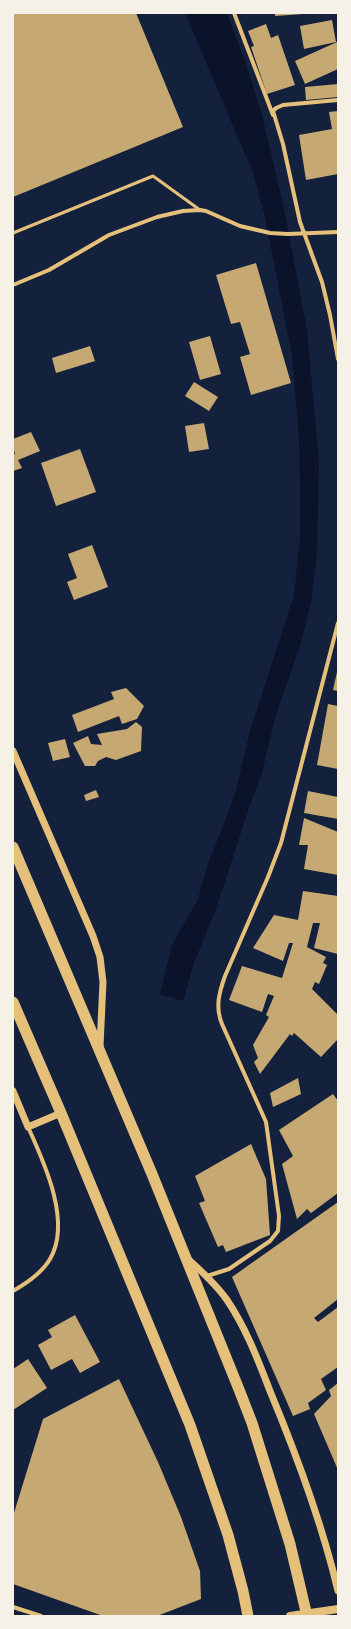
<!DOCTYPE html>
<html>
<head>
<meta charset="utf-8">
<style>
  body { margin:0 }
  #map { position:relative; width:351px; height:1629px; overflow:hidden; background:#14213d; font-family:Montserrat,sans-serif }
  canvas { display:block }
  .frame { position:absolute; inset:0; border:14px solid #f6f1e7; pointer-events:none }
</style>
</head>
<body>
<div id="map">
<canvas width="351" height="1629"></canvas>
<div class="frame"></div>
</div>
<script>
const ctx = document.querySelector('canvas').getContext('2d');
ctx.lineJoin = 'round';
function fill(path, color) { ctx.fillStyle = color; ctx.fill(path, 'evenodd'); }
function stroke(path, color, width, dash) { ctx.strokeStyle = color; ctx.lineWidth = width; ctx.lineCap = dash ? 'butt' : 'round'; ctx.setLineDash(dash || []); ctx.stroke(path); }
fill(new Path2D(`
  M185,13H227L246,64L262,115L284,208L307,330L319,462L317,555L311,602L300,646L275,718L262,773L250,805L216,909L194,963L183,1001L160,994L172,945L198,899L208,863L224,824L236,790L250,731L293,598L295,586L300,537V486L299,438L292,355L264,213L253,173Z`), '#0b132b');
fill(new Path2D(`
  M13,13H136L183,127L13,197Z
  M275,13H303V14L275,16Z
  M332,20L336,42L304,49L300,26Z
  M266,24L271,38L278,35L295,85L267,94L251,47L254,46L248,31Z
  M337,42L338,69L305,84L295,61Z
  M338,84V97L306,100L305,87Z
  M338,111V174L306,180L299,135L332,129L329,112Z
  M256,263L291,383L251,395L240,357L250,354L240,322L231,324L216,275Z
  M210,336L221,374L200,380L189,342Z
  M90,346L95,361L56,373L52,358Z
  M194,382L218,397L209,411L185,396Z
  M204,423L209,449L189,452L185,426Z
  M31,432L40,451L18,460L22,468L13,471V455L15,454L13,447V439Z
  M80,449L96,492L56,506L41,463Z
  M92,545L108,587L74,600L67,582L77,578L68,554Z
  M337,672H338V691L333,690Z
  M126,688L144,706L137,719L122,724L119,716L78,732L72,715L114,699L111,692Z
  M328,704L338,706V769L317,765Z
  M136,722L142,727L141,751L116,760L106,757L98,761L95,766H85L73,743L88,736L91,744L102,745L97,734L127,729Z
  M65,739L70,757L53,761L48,743Z
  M96,790L99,797L86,801L84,795Z
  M308,791L338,797V819L304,813Z
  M304,818L338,832V875L304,869L308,845H299Z
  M303,891L338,896V954L314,948L320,923H313L307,947L326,957L323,963L327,965L319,984L315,982L312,989L338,1015V1039L321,1057L294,1033L292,1036L290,1034L260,1074L254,1062L258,1058L253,1045L269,1017L266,1015L274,996L268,994L262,1012L229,1000L242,966L282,978L293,943H289L283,961L253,948L274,915L298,920Z
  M298,1078L301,1094L273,1107L270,1093Z
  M333,1094L338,1101V1193L311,1213L307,1209L297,1219L282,1164L293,1156L279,1130Z
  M251,1144L266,1179L270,1235L226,1252L223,1245L218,1247L199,1203L205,1201L195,1176Z
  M338,1202V1299L314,1318L318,1322L338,1307V1367L321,1379L326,1390L308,1403L310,1409L293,1416L232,1277Z
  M75,1315L100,1362L80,1373L72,1359L51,1370L38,1345L52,1337L48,1330Z
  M28,1359L47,1388L13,1410V1369Z
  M119,1379L158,1462L181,1517L200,1571L201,1599L157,1616H103L13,1584V1516L43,1419Z
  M338,1383V1470L314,1414L331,1396L329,1390Z`), '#c6a872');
stroke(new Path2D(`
  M13,233L153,176L200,210`), '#e5c07b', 3);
stroke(new Path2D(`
  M234,13L273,115
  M338,100L283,105L276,108L273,111L283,144L300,222L322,282L330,315L338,359
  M13,285L49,270L109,235L157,217L183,211L200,210L206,211L240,226L270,233L288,234L338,232
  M207,1276L229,1269L270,1241L278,1231L279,1216L266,1122L222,1024C215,1007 219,993 225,976L268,877L281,843L338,623
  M13,1291C27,1283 42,1273 50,1259C72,1222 44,1162 28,1127
  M13,1607L41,1616`), '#e5c07b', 4);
stroke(new Path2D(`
  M13,751L93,936L100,957L103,982L100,1046
  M13,1091L28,1127L61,1113
  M188,1259C202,1272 216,1284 227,1300C246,1328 258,1360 270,1391C297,1456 322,1523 338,1591`), '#e5c07b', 7);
stroke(new Path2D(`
  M290,1616L338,1609`), '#e5c07b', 8);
stroke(new Path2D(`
  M13,847L152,1174L240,1392L252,1423L290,1544L307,1616
  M13,1002L61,1113L190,1425L228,1535L243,1591L248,1616`), '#e5c07b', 11);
</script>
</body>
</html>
